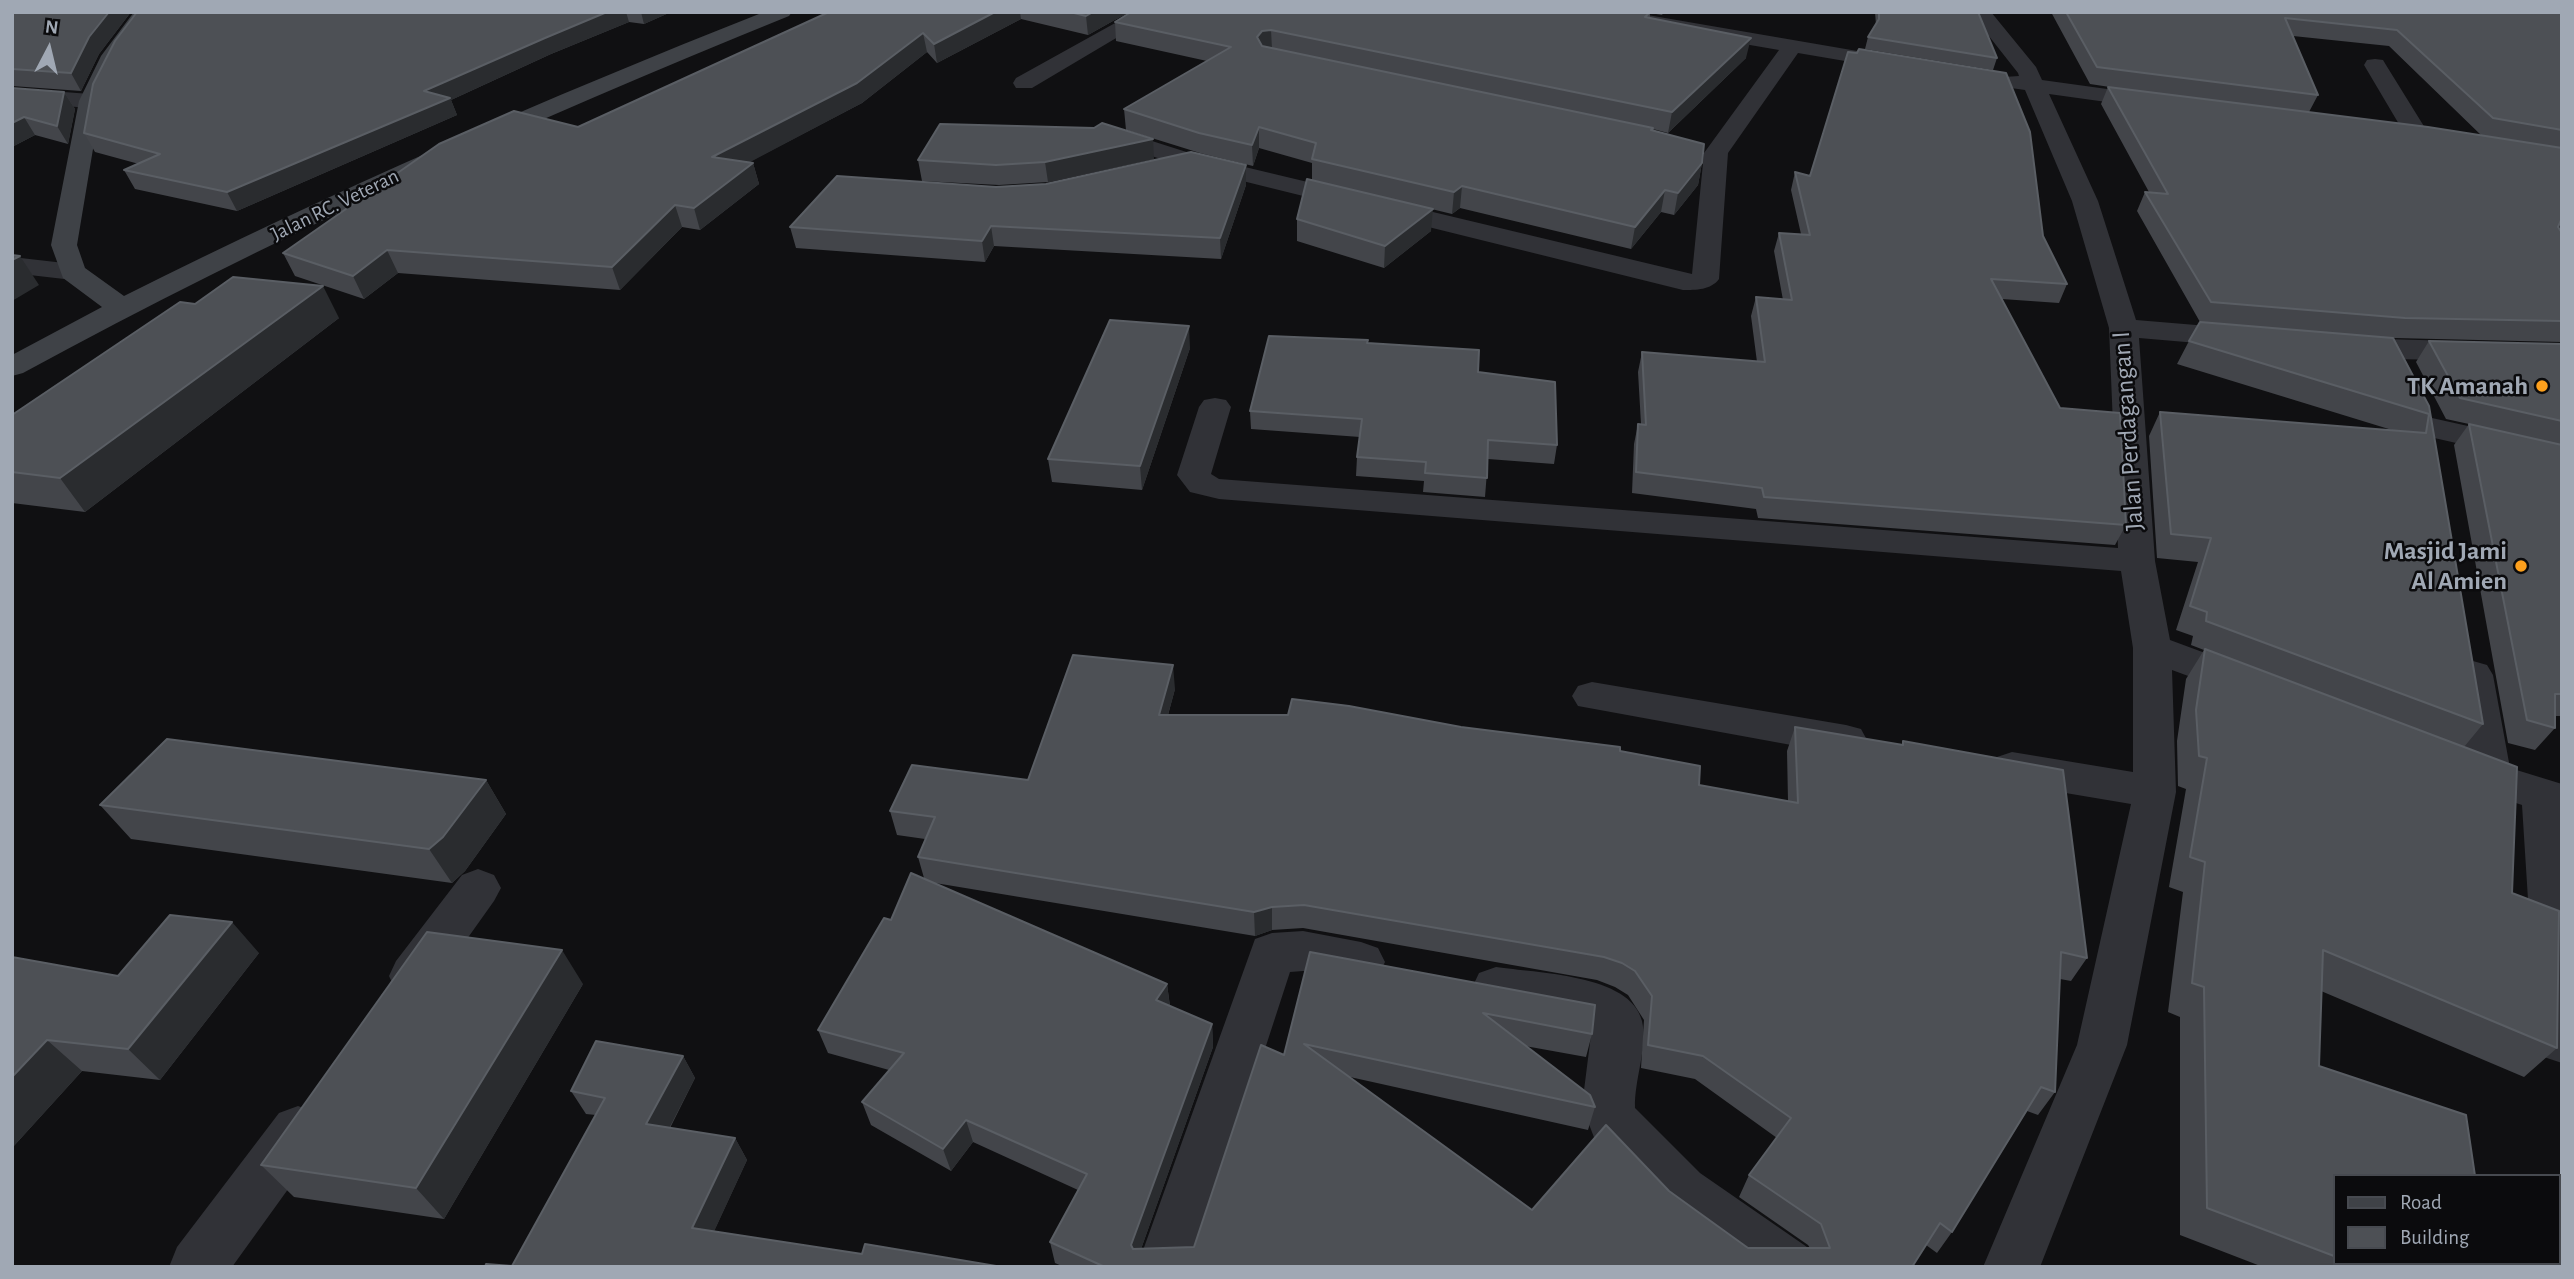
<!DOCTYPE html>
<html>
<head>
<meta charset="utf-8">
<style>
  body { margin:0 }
  #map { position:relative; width:2574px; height:1279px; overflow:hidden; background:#101012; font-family:"Alegreya Sans",sans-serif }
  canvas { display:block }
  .frame { position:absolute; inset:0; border:14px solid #a0a8b4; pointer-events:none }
  .legend { position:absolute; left:2333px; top:1174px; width:228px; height:91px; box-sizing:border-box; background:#0b0b0d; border:2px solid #474a50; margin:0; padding:9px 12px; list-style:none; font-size:21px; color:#a0a8b4 }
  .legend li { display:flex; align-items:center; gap:14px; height:35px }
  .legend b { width:35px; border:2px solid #474a50 }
  .north { position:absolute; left:14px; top:14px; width:70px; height:70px; -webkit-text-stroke:5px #0b0b0d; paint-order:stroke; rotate:7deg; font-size:19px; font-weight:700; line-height:28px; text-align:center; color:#a0a8b4 }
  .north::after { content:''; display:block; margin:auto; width:24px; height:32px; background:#a0a8b4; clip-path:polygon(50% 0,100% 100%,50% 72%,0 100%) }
</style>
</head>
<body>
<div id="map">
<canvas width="2574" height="1279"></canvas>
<div class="frame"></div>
<ul class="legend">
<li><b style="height:9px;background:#3f4247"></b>Road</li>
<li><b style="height:19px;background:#4d5055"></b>Building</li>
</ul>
<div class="north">N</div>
</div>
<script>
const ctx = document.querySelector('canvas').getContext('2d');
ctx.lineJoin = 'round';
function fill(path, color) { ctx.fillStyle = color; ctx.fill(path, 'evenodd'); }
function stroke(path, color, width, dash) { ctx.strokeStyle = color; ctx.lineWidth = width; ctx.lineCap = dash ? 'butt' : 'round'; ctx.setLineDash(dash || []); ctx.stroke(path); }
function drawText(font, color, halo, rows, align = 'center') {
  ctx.font = font + ' "Alegreya Sans",sans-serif'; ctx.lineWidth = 5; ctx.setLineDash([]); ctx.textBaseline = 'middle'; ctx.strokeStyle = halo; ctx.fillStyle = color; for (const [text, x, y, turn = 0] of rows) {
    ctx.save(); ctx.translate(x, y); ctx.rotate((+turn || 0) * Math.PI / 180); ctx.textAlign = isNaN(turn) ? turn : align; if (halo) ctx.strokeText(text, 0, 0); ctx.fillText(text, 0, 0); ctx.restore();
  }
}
fill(new Path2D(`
  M1135,12H1160L1032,88H1016L1013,83L1016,78Z
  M1583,12H1630L1898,58L1906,59L1909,64L1906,69L1898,70L1798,53L1728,153L1719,279C1711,290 1696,290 1683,290L1182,166L1097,138L1093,133L1097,128L1105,126L1199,156L1692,274L1704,153L1779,50L1593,18Z
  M1970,12H1991L2036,67L2042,80L2165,97L2168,102L2165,107L2157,109L2049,94L2098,201L2136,320L2244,329L2254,332L2259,338L2254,344L2244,347L2139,338L2155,561L2170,640L2259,673L2265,683L2259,693L2245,697L2172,670L2176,792L2127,1045L2040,1267H1983L2077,1045L2131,804L2012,784L1997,779L1991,768L1997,757L2012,752L2133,772V648L2121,571L1219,499L1190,492L1177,475L1199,407L1204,400L1215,398L1226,400L1231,407L1211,474L1219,479L2118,548L2109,328L2072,201L2025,90L2004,87L2001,82L2004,77L2019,76L2018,73Z
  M2375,59L2383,60L2386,65L2430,136L2426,141H2410L2406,136L2364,65L2367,60Z
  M12,88L90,94L98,96L101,101L98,106L90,108L12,102Z
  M12,257L73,264L83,266L87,272L83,278L73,280L12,273Z
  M2349,338L2562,344V362L2392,359L2338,353L2334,347L2338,341Z
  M2432,418L2562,447V467L2421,435L2416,428L2421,421Z
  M2473,661L2487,665L2493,675L2510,768L2562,784V1063L2544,1057L2537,1041L2522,805L2452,782L2446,771L2452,760L2466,755L2453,675L2459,665Z
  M1592,682L1846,725L1861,729L1867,740L1861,751L1846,755L1578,706L1572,696L1578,686Z
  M478,869L494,875L501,888L494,901L430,991L413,997L396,991L389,976L396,961L462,875Z
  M1303,931L1361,942L1378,948L1385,962L1378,976L1361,982L1303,971L1290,972L1194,1267H1137L1255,939L1272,933Z
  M1496,967C1535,973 1631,974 1642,1021C1648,1048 1634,1080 1635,1108L1700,1173L1807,1247L1815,1267H1739L1662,1211L1595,1140L1582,1106L1592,1027L1496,1009L1479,1003L1472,988L1479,973Z
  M298,1106L317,1113L324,1131L317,1149L232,1267H169L177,1247L279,1113Z`), '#313237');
fill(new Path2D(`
  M134,12H155L122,57L101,101L77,245L85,268L124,296C333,191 546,98 764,12H792L789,16C527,122 271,238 23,373L12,376V355L102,307L63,278L51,245L79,101L101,56Z`), '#3f4247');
fill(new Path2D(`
  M12,12H131L99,54L81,91L12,86Z
  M137,12H671L644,24L629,22L551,54L451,100L457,115L237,211L135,189L124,170L139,164L95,152L84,133Z
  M829,12H1129L1088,35L1021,19L937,63L927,52L862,103L749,162L753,163L759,184L700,230L682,227L620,290L398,273L364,299L295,276L283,253L578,127Z
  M1131,12H1664L1662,15L1650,13V18L1746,58L1668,133L1653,129L1702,163L1698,185L1674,215L1661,212L1631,249L1460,208L1452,214L1312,180V163L1259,148L1253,166L1200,153L1126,130L1124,109L1207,61L1116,41L1115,22Z
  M1875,12H1978L1997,58L1993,70L1865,49L1868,37L1876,25Z
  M2051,12H2562V342L2394,338L2429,406L2483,724L2464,747L2512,893L2557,1048L2524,1077L2321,991L2319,1066L2334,1176V1263H2489V1267H2263L2180,1235V1017L2168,1012L2183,892L2169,887L2186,789L2178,786L2177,741L2186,679L2204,650L2191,645L2193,636L2176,630L2198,562L2157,558L2149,436L2160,412L2392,430L2177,364L2189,341L2200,322L2137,211L2145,192H2149L2101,104L2108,87L2123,89L2090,84ZM2293,36L2389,46L2482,136L2309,112L2318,95Z
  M12,88L64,92L75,109L68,144L35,135L12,147Z
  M1154,159L1048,182L999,185L922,181L918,160Z
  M1795,172L2043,236L2067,284L2059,303L2002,299L2060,408L2126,525L2115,545L1758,518L1756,509L1632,493L1634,444L1638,424H1641L1638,372L1642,352L1757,362L1751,316L1756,297L1783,300L1774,251L1779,233L1801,234L1791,190Z
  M1246,185L1221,259L994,246L985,262L796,248L790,227L996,187Z
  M1297,219L1431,231L1384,268L1297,241Z
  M195,304L339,318L85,512L12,503V415Z
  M2429,341L2562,344V716H2555V728L2535,750L2508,743L2454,445L2469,424L2446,419L2416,362Z
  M1368,343L1478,372L1557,445L1554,464L1488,459L1485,497L1423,492L1424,481L1356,476L1357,457L1360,437L1251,429L1250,411Z
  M1190,348L1142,490L1052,482L1048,459Z
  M1175,689L1168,715L1461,727L1620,751L1699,785L1788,801L1787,751L1795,727L1902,745L1903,741L2087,958L2071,981L2060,979L2055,1092L2038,1115L2027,1111L1952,1232L1937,1253L1926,1245L1912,1267H1064L1055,1263L1050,1242L1078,1190L973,1142L951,1171L871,1125L862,1102L889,1070L828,1053L818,1030L891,920L924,878L918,857L925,839L897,835L890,811L1028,780ZM935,883L1255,936L1272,930L1303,928L1597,980L1615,987L1628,995L1644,1020L1641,1068L1695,1079L1777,1138L1749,1175L1739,1197L1808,1245L1810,1248H1748L1669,1191L1532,1210L1350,1077L1588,1130L1595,1107L1525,1046L1586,1057L1592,1034L1310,952L1284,1055L1194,1247L1141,1249L1213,1047L1212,1024L1170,1006L1167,984Z
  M486,780L506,814L465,871L452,883L131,839L100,805Z
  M259,953L160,1080L82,1071L12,1148V957L118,976Z
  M583,984L444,1219L294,1197L261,1165Z
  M683,1056L695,1078L670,1128L735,1138L747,1160L714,1231L862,1254L1002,1267L512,1266L596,1115L586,1114L571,1091Z`), '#43454a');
fill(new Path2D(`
  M109,12H131L99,54L81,91L71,73L89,37Z
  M607,12H626L629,22L551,54L451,100L457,115L237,211L227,192L424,91L545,38Z
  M641,12H671L644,24Z
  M995,12H1020L1021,19L937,63L934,44Z
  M1093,12H1129L1088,35L1086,16Z
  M1271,30L1272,49L1263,50L1257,37L1262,31Z
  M923,33L927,52L862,103L718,179L712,157Z
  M1751,38L1746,58L1668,133L1672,112Z
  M64,92L75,109L68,144L57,126Z
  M24,117L35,135L12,147V123Z
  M1259,127V148L1253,166L1252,145Z
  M1153,139L1154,159L1048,182L1045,162Z
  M753,163L759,184L700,230L694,208Z
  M1702,163L1698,185L1674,215L1678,193Z
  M1246,165V185L1221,259L1220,238Z
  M1462,186L1460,208L1452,214L1454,192Z
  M1665,190L1661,212L1631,249L1635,227Z
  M675,205L682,227L620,290L612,267Z
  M1433,209L1431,231L1384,268L1385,246Z
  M2562,218V235L2549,238Z
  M991,226L994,246L985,262L982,241Z
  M387,250L398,273L364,299L353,276Z
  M20,256L39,285L12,301V260Z
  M323,286L339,318L85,512L60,478Z
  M1189,326L1190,348L1142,490L1140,466Z
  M1173,665L1175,689L1161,740L1159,715Z
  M486,780L506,814L465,871L452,883L429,849Z
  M1272,907V930L1255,936L1254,912Z
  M232,922L259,953L160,1080L128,1049Z
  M562,950L583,984L444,1219L416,1188Z
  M1167,984L1170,1007L1156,1000Z
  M1212,1024L1213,1047L1135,1266L1131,1245Z
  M47,1040L82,1071L12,1148V1077Z
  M683,1056L695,1078L660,1146L646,1124Z
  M966,1120L973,1142L951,1171L943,1149Z
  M735,1138L747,1160L706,1249L692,1228Z`), '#2a2c2f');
const building = new Path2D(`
  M12,12H109L89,37L71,73L12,69Z
  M137,12H607L545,38L424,91L450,98L227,192L124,170L160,154L84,133L93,84L115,41Z
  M829,12H995L934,44L923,33L857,83L712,157L753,163L694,208L675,205L612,267L387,250L353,276L283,253L439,144L514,111L578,127Z
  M1070,12H1093L1086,16Z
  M1131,12H1650L1645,17L1751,38L1672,112L1271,30L1262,31L1257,37L1262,46L1653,128L1651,130L1704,144L1702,163L1678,193L1665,190L1635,227L1462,186L1454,192L1312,159L1316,143L1259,127L1252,145L1199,133L1124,109L1231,47L1115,22Z
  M1879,12H1978L1997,58L1868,37L1879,19Z
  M2066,12H2562V130L2493,118L2397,30L2285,18L2318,95L2097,67Z
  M1859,49L2006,73L2030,132L2043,236L2067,284L1991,279L2060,408L2120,413L2126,525L1764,497L1762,488L1636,472L1638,424L1646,425L1642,352L1765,362L1756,297L1792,300L1779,233L1810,235L1795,172L1810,176L1848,52L1857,53Z
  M2108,87L2428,127L2562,148V218L2558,227L2562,233V321L2405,318L2211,302L2145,192L2168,194Z
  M12,88L64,92L57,126L24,117L12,123Z
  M1102,123L1153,139L1045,162L996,165L918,160L940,124L1094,128Z
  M1191,152L1246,165L1220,238L991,226L982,241L790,227L837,176L996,187L1046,184Z
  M1307,179L1433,209L1385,246L1297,219Z
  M12,255L20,256L12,260Z
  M233,277L323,286L60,478L12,472V415L180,302L195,304Z
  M1110,320L1189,326L1140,466L1048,459Z
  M2200,322L2393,338L2429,406L2483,724L2206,621L2207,612L2190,606L2211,538L2171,534L2160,412L2426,433L2429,414L2189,341Z
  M1269,336L1368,340L1367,343L1479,350L1478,372L1555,382L1557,445L1488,440L1487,478L1425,473L1426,462L1357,457L1362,419L1250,411Z
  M2429,341L2562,344V421L2460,398Z
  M2469,424L2562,445V694H2555V728L2527,720Z
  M2205,649L2517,767L2512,893L2559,911L2557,1048L2323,950L2319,1066L2466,1115L2475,1176H2334V1256L2207,1208L2204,987L2192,983L2205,862L2190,857L2207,758L2199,756L2196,710Z
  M1073,655L1173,665L1159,715H1288L1292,699L1349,706L1461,727L1620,747V751L1700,766L1699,785L1798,803L1795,727L1903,745V741L2063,770L2087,958L2061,952L2055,1092L2041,1087L1952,1232L1940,1223L1912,1267H1105L1050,1242L1087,1174L966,1120L943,1149L862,1102L904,1053L818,1030L884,918L891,920L911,873L1167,984L1156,1000L1212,1024L1131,1245L1133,1249L1194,1247L1261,1045L1284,1055L1310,952L1595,1005L1592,1034L1483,1013L1590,1095L1595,1107L1304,1044L1532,1210L1606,1125L1669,1191L1748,1248H1830L1821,1224L1749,1175L1791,1118L1703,1056L1648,1045L1652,996L1635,971L1622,963L1604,957L1304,905L1272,907L1254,912L918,857L935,817L890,811L912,765L1028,780Z
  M167,739L486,780L443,837L429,849L100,805Z
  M170,915L232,922L128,1049L47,1040L12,1077V957L118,976Z
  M427,932L562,950L416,1188L261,1165Z
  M596,1041L683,1056L646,1124L735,1138L692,1228L862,1254L865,1244L1002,1267H485L486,1264L512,1266L605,1098L571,1091Z
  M2355,1263H2489V1267H2364Z`);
fill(building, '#4d5055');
stroke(building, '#5a5e64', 2);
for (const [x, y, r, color] of [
  [2542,386,7,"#fda01d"],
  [2521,566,7,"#fda01d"]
]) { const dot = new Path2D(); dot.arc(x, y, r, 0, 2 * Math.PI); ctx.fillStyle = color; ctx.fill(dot); stroke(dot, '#0b0b0d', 2.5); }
drawText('21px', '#a0a8b4', '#0b0b0d', [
  ["Jalan RC. Veteran",335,205,-26]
]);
drawText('bold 26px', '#a0a8b4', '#0b0b0d', [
  ["TK Amanah",2528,386],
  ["Masjid Jami",2507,551],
  ["Al Amien",2507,581]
], 'right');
drawText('26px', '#a0a8b4', '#0b0b0d', [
  ["Jalan Perdagangan I",2128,431,-94]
]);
</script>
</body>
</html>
